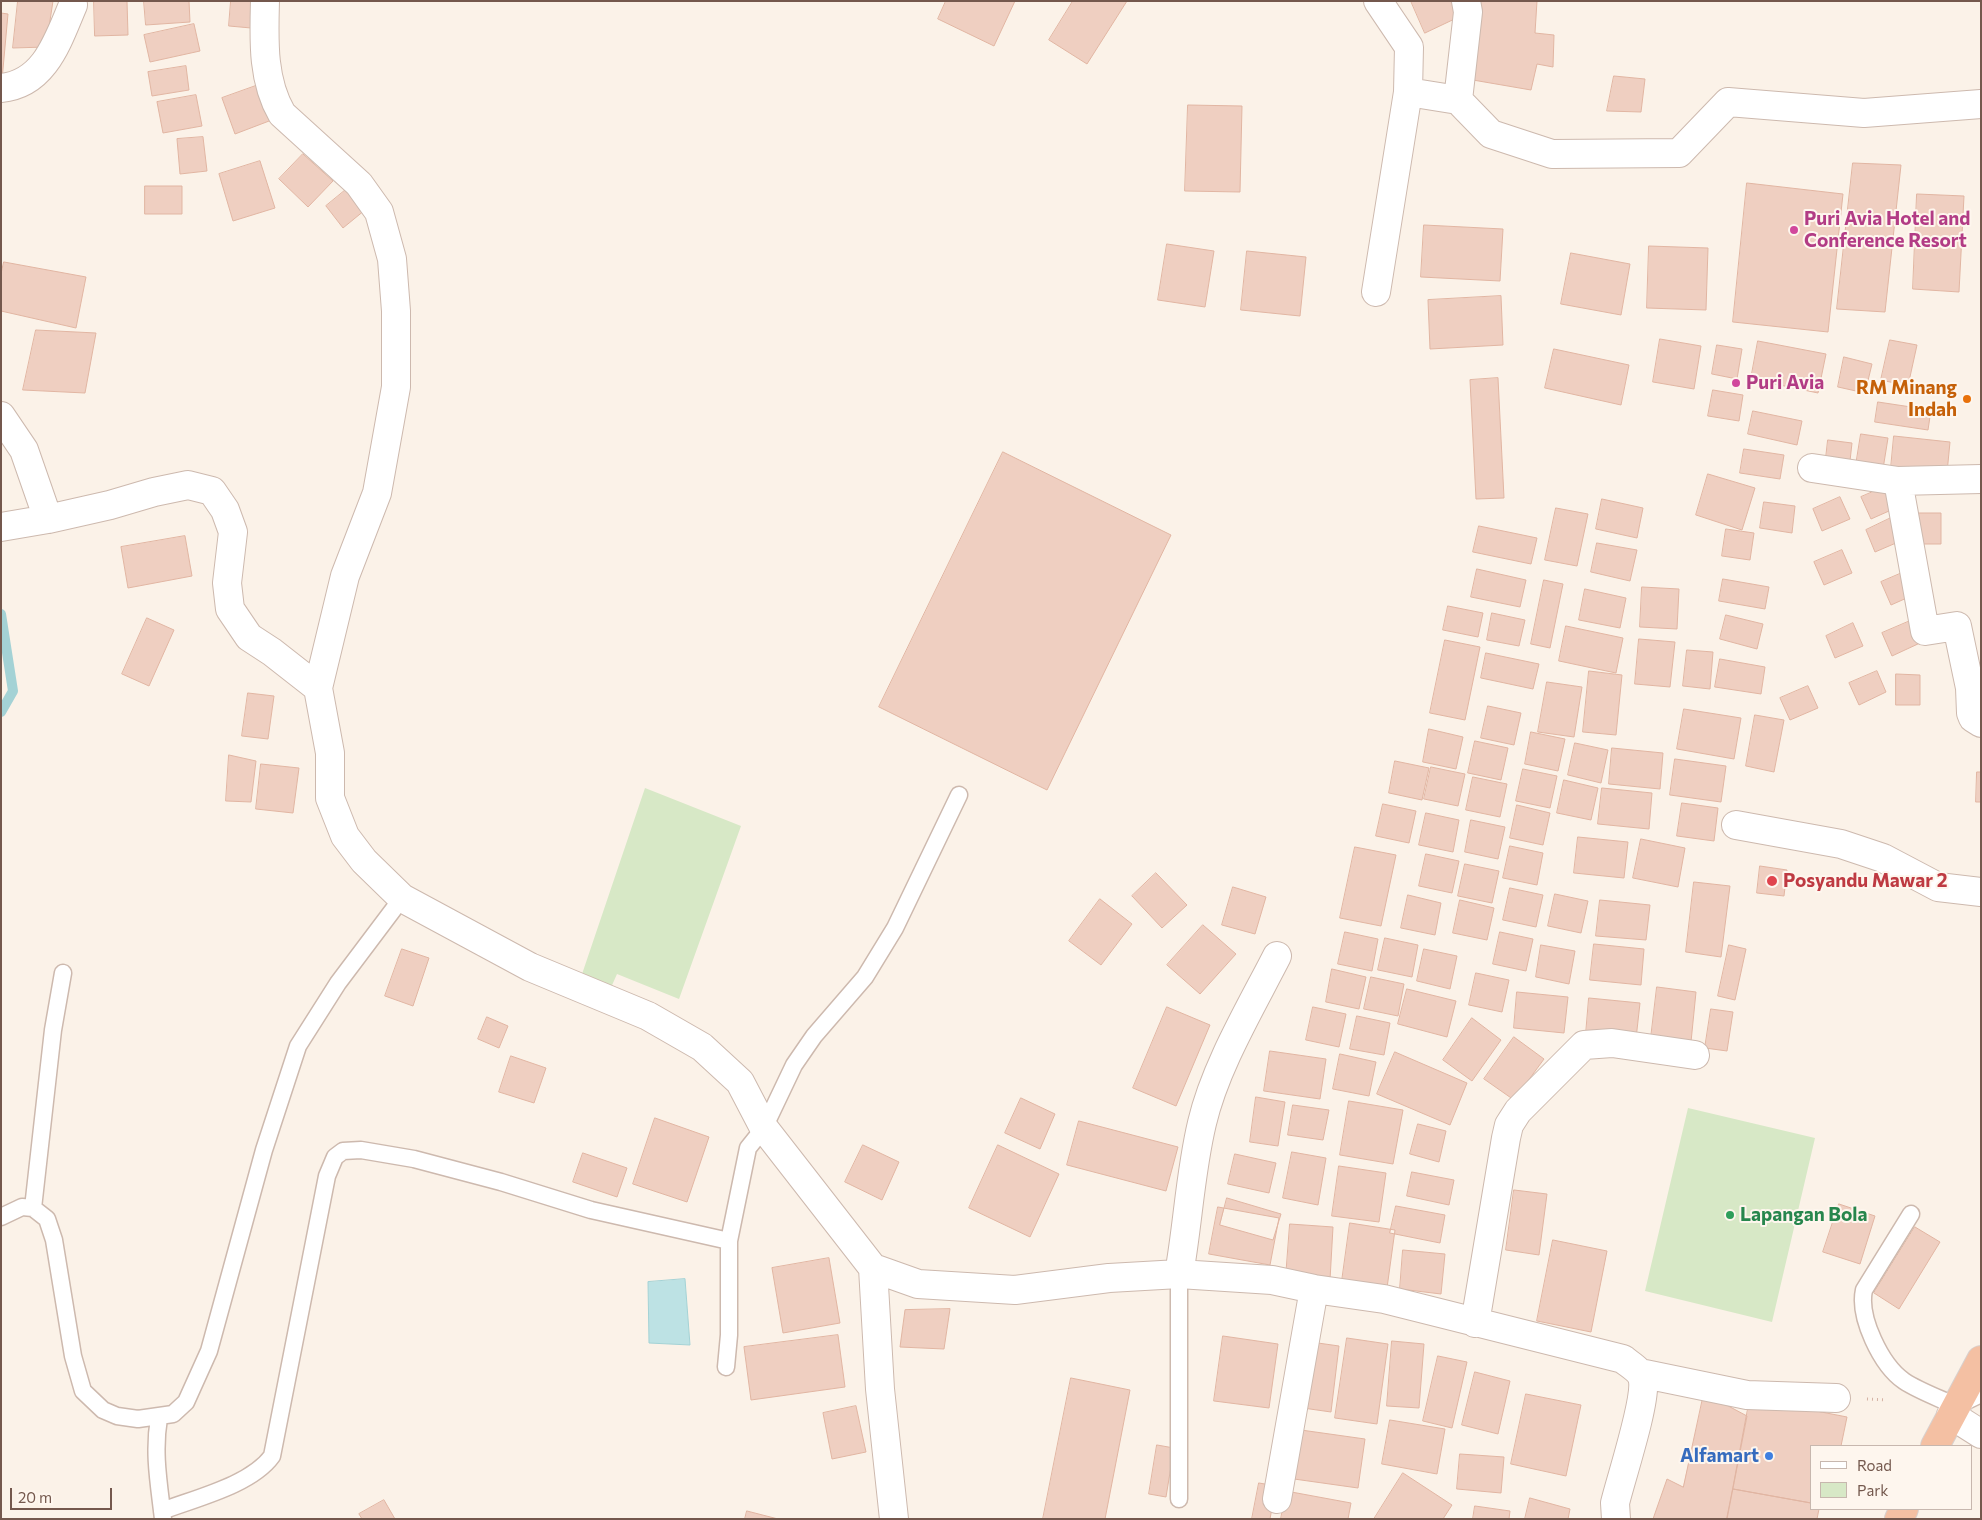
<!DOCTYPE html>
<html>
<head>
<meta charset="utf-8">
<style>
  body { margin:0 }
  #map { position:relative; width:1982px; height:1520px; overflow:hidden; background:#fbf2e8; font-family:Commissioner,sans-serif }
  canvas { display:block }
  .frame { position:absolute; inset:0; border:2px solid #74584d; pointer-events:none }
  .legend { position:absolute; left:1810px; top:1445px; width:162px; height:65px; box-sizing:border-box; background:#fef6ee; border:1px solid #c7b7ae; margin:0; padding:6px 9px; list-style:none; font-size:15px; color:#74584d }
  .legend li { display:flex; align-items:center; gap:10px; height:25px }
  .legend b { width:25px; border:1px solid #c7b7ae }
  .scale { position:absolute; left:10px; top:1488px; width:102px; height:22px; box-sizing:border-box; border:2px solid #74584d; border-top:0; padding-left:6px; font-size:15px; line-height:18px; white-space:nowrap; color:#74584d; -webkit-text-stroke:4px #fef6ee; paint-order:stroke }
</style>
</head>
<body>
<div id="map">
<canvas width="1982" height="1520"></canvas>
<div class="frame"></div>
<ul class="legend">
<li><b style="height:6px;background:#fff"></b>Road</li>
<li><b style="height:14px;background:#d7e8c6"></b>Park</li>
</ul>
<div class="scale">20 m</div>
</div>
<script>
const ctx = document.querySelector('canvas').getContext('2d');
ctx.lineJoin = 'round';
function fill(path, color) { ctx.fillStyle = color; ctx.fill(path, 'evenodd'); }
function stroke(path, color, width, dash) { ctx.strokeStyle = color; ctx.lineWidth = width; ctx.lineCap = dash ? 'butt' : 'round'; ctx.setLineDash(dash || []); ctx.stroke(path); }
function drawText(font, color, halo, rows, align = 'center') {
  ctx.font = font + ' Commissioner,sans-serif'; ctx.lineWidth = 4; ctx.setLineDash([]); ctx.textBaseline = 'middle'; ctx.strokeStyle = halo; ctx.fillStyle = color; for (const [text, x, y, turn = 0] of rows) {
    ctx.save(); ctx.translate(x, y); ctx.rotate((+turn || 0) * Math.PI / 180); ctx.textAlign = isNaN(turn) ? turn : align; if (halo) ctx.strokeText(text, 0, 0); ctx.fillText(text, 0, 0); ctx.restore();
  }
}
fill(new Path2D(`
  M645,788L741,826L679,999L617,974L609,992L579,983Z
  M1688,1108L1815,1138L1772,1322L1645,1291Z`), '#d7e8c6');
const water = new Path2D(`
  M685,1279L690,1345L649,1343L648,1282Z`);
fill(water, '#bde2e4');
stroke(water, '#a4d2d5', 1);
stroke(new Path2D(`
  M1,614L13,691L1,712`), '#a4d2d5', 10);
const building = new Path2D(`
  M18,1H53L46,47L13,48Z
  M94,1H127L128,35L95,36Z
  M144,1H189L190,22L146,25Z
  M231,1H263L262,29L229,26Z
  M946,1H1015L994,46L938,19Z
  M1073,1H1127L1087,64L1049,40Z
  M1411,1H1457L1463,15L1425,33Z
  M1473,1H1537L1535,33L1554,35L1553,67L1537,64L1531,90L1467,79Z
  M1,13L8,14L2,80H1Z
  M194,24L200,51L150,62L144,35Z
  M186,66L189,90L152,96L148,72Z
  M1614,76L1645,79L1641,112L1607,111Z
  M264,83L277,118L235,134L222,98Z
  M196,95L202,126L163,133L157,102Z
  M1188,105L1242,106L1240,192L1185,191Z
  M203,137L207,171L180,174L177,139Z
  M303,154L333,181L308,207L279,179Z
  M260,161L275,208L233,221L219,174Z
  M1853,163L1901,165L1885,312L1837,309Z
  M1747,183L1843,194L1828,332L1733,322Z
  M145,186H182V214H145Z
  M348,188L365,210L343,228L326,206Z
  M1917,194L1964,196L1959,292L1913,289Z
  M1424,225L1503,229L1500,281L1421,277Z
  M1167,244L1214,251L1205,307L1158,300Z
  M1649,246L1708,248L1706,310L1647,308Z
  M1247,251L1306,257L1300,316L1241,310Z
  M1571,253L1630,264L1621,315L1561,304Z
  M4,262L86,277L76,328L1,311V274Z
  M1501,296L1503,345L1430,349L1428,300Z
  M36,330L96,333L85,393L23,390Z
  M1660,339L1701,346L1694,389L1653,382Z
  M1890,340L1917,345L1908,386L1881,380Z
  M1758,341L1826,354L1818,393L1751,379Z
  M1717,345L1742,349L1737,379L1712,374Z
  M1554,349L1629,365L1621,405L1545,388Z
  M1844,357L1872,364L1865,393L1838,387Z
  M1498,378L1504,498L1476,499L1470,380Z
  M1713,390L1743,395L1739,421L1708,416Z
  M1878,402L1931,410L1928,430L1875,422Z
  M1753,411L1802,421L1797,445L1748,434Z
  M1861,434L1888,438L1883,469L1856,465Z
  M1894,436L1950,442L1947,473L1891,468Z
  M1828,440L1852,443L1849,470L1825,467Z
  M1744,449L1784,455L1780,479L1740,473Z
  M1003,452L1171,535L1047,790L879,707Z
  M1708,474L1755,488L1742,530L1696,515Z
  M1889,485L1898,507L1871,519L1861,497Z
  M1840,497L1850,519L1822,531L1813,509Z
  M1602,499L1643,508L1637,538L1596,529Z
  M1764,502L1795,506L1792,533L1760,528Z
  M1556,508L1588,514L1577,566L1545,560Z
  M1917,513H1941V544H1917Z
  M1893,517L1903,540L1875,552L1866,530Z
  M1479,526L1537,538L1531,564L1473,552Z
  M1726,529L1754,533L1750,560L1722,556Z
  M185,536L192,576L128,588L121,547Z
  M1597,543L1637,550L1630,581L1591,572Z
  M1842,550L1852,573L1824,585L1814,562Z
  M1477,569L1526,580L1520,607L1471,597Z
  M1909,570L1918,593L1891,605L1881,582Z
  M1723,579L1769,587L1765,609L1719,601Z
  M1544,580L1563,584L1550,648L1531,644Z
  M1642,587L1679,589L1677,629L1640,627Z
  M1585,589L1626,598L1620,628L1579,620Z
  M1448,606L1483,613L1478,637L1443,630Z
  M1492,613L1525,620L1519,646L1487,640Z
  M1726,615L1763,624L1757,649L1720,639Z
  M147,618L174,630L149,686L122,674Z
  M1910,621L1920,643L1892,656L1882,633Z
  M1853,623L1863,646L1835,658L1826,636Z
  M1566,626L1623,638L1616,673L1559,661Z
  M1639,639L1675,642L1670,687L1635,684Z
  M1445,640L1480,647L1465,720L1430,713Z
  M1687,650L1713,652L1710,689L1683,686Z
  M1486,653L1539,664L1533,689L1481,678Z
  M1720,659L1765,667L1761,694L1715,687Z
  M1589,671L1622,675L1616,735L1583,732Z
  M1877,671L1886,692L1859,705L1849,683Z
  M1896,674L1920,675V705H1896Z
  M1547,682L1582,687L1574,737L1538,732Z
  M1808,686L1818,708L1790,720L1780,698Z
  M248,693L274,696L268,739L242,736Z
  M1488,706L1521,713L1514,745L1481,738Z
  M1684,709L1741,718L1734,759L1677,749Z
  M1755,715L1784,720L1774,772L1746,766Z
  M1429,729L1463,737L1456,769L1423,762Z
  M1531,732L1565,739L1558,771L1525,764Z
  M1475,741L1508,748L1501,780L1468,773Z
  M1575,743L1608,750L1601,783L1568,775Z
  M1612,748L1663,753L1660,789L1609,784Z
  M229,755L256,761L251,802L226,801Z
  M1675,759L1726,766L1721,802L1670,795Z
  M1395,761L1429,768L1422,800L1389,793Z
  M261,764L299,768L293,813L256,809Z
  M1431,767L1465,774L1458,806L1424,799Z
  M1523,769L1557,776L1550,808L1516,801Z
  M1977,772H1981V802H1976Z
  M1473,777L1507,784L1500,817L1466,810Z
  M1564,780L1598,788L1591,820L1557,813Z
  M1602,788L1652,793L1649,829L1598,824Z
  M1682,803L1718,808L1714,841L1677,836Z
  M1383,804L1416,811L1409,843L1376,836Z
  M1517,805L1550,813L1543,845L1510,838Z
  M1426,813L1459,820L1453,852L1419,845Z
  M1471,820L1505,827L1498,859L1465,852Z
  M1578,837L1628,842L1624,878L1574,873Z
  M1641,839L1685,848L1678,887L1633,878Z
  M1510,846L1543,853L1537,885L1503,878Z
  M1355,847L1396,855L1381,926L1340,918Z
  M1426,854L1459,861L1452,893L1419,886Z
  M1465,864L1499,871L1492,903L1458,896Z
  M1760,866L1787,870L1784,896L1757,893Z
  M1156,873L1187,905L1162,928L1132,896Z
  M1694,882L1730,886L1721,957L1686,952Z
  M1233,887L1266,897L1255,934L1222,925Z
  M1510,888L1543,895L1536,927L1503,920Z
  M1555,894L1588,901L1581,933L1548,926Z
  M1408,895L1441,903L1435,935L1401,928Z
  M1100,899L1132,924L1101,965L1069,941Z
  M1460,900L1494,908L1487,940L1453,933Z
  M1600,900L1650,905L1646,940L1596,936Z
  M1203,925L1236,954L1200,994L1167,965Z
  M1345,932L1378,939L1372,971L1338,964Z
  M1500,932L1533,939L1526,971L1493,964Z
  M1385,938L1418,945L1412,977L1378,970Z
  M1594,944L1644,949L1641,985L1590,980Z
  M1541,945L1575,951L1569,984L1536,977Z
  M1729,945L1746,949L1735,1000L1718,996Z
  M402,949L429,958L413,1006L385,996Z
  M1424,949L1457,956L1450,989L1417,981Z
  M1332,969L1366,977L1359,1009L1326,1002Z
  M1476,973L1509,980L1502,1012L1469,1005Z
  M1371,977L1404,984L1398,1016L1364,1009Z
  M1657,987L1696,992L1691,1042L1651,1038Z
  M1407,989L1456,1001L1447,1037L1398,1024Z
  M1517,992L1568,997L1564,1033L1514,1028Z
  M1589,998L1640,1003L1636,1039L1586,1034Z
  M1167,1007L1210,1025L1176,1106L1133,1088Z
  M1313,1007L1346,1014L1339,1047L1306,1040Z
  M1711,1009L1733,1012L1727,1051L1705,1048Z
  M1357,1016L1390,1023L1384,1055L1350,1049Z
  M487,1017L508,1026L499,1048L478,1039Z
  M1472,1018L1501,1040L1472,1081L1443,1060Z
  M1514,1037L1544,1059L1514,1100L1484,1079Z
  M1270,1051L1326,1059L1320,1099L1264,1091Z
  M1395,1052L1467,1083L1450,1125L1377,1094Z
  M1340,1054L1376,1062L1369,1096L1333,1089Z
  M511,1056L546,1068L534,1103L499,1092Z
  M1256,1097L1285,1102L1278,1146L1250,1142Z
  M1021,1098L1055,1114L1040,1149L1005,1133Z
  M1349,1101L1403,1110L1393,1164L1340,1155Z
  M1293,1105L1329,1110L1323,1140L1288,1135Z
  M655,1118L709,1137L687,1202L633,1184Z
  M1079,1121L1178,1147L1166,1191L1067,1165Z
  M1418,1124L1446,1131L1439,1162L1410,1154Z
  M863,1145L899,1162L882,1200L845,1182Z
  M998,1145L1059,1174L1030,1237L969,1208Z
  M1292,1152L1326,1158L1318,1205L1283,1198Z
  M583,1153L627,1168L617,1197L573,1182Z
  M1235,1154L1276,1163L1269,1193L1228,1184Z
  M1339,1166L1386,1173L1379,1222L1332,1216Z
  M1412,1172L1454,1180L1449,1205L1407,1196Z
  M1514,1190L1547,1194L1539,1255L1506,1250Z
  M1227,1198L1281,1214L1273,1240L1220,1225Z
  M1839,1204L1875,1216L1860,1264L1823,1252Z
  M1396,1206L1445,1215L1440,1243L1390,1233Z
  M1218,1207L1279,1218L1270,1265L1209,1254Z
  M1350,1223L1395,1230L1387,1288L1342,1281Z
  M1290,1224L1333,1227L1330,1280L1286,1277Z
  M1915,1227L1940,1242L1899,1309L1874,1293Z
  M1553,1240L1607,1251L1591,1332L1537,1321Z
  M1403,1250L1445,1254L1441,1294L1400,1289Z
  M829,1258L840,1323L783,1333L772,1268Z
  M950,1309L944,1349L900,1347L905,1310Z
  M838,1335L845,1387L751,1400L744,1347Z
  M1223,1336L1278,1344L1269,1408L1214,1401Z
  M1347,1338L1388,1344L1377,1424L1335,1418Z
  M1392,1341L1424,1344L1419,1408L1387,1406Z
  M1311,1342L1339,1346L1331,1412L1303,1408Z
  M1438,1356L1467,1362L1452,1428L1423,1421Z
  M1475,1372L1510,1381L1498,1434L1462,1425Z
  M1071,1378L1130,1390L1105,1519H1043Z
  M1704,1393L1747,1416L1727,1519H1653L1667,1479L1683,1487Z
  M1526,1394L1581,1405L1566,1476L1511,1464Z
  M1750,1398L1847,1417L1841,1446H1811V1503L1733,1489Z
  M856,1406L866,1452L832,1459L823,1413Z
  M1390,1420L1445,1429L1437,1474L1382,1464Z
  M1301,1430L1365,1439L1358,1488L1294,1479Z
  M1157,1445L1174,1448L1166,1497L1149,1494Z
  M1460,1454L1504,1457L1501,1493L1457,1489Z
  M1403,1473L1452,1505L1443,1519H1374Z
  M1259,1483L1276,1486L1270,1519H1252Z
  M1733,1489L1811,1503V1509H1819L1817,1519H1727Z
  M1286,1491L1351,1503L1348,1519H1281Z
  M1530,1498L1570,1509L1568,1519H1525Z
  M384,1500L395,1519H362L359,1514Z
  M1475,1506L1510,1511L1509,1519H1473Z
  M747,1511L778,1519H745Z`);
fill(building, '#efcfc1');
stroke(building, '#e1b5a2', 1);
const service = new Path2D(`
  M33,1208L53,1030L63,973
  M1911,1214L1864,1290C1858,1317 1881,1365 1904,1381C1919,1391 1939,1398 1956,1406L1981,1394
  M1,1217L22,1207L33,1208L47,1219L54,1240L73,1356L83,1391L103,1410L117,1416L138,1419L173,1414L186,1402L209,1351L264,1150L298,1046L338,983L402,898
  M1179,1274V1499
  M726,1367L729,1335V1241L748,1148L764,1128L794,1065L814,1036L865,977L895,928L959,795
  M159,1418C153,1453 159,1484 163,1519
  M162,1511C196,1498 251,1485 272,1456L327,1176L335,1157L343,1151L361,1150L414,1159L501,1182L591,1210L729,1241`);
const minor = new Path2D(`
  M265,1C264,39 262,80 282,114L359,184L379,212L392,259L396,311V387L377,493L345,576L318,688
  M1378,1L1409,47L1408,92L1458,100L1491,134L1552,154L1679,153L1728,102L1864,113L1981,104
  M1,88C45,84 58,40 73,5
  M1458,100L1468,12L1466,1
  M1376,292L1408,92
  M1,416L24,450L48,519
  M1812,468L1898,481L1981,479
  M1898,481L1925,631L1957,626L1970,688L1971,713L1973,718L1981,723
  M1,527L48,519L110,505L154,492L188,485L212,491L225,510L233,532L227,583L230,609L249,637L272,652L318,688L330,753V798L345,836L364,861L402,898L530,967L648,1016L702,1047L740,1082L764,1128L873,1268L918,1284L1015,1290L1109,1278L1179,1274L1272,1280L1314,1289L1384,1299L1623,1359C1630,1365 1642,1371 1643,1381C1646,1403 1621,1478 1615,1503L1616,1519
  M1736,825L1841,844L1883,858L1938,887L1981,892
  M873,1268L880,1389L894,1519
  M1179,1274C1188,1224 1190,1173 1202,1123C1215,1067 1251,1007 1277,956
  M1475,1323L1506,1138L1509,1125L1518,1111L1584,1045L1612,1043L1695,1055
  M1640,1373L1747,1395L1836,1398
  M1951,1415L1981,1434
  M1277,1499L1314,1289`);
const trunk = new Path2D(`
  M1935,1446L1981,1360
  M1899,1519L1904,1509`);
stroke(service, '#cdb9ae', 19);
stroke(minor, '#cdb9ae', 30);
stroke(trunk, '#d8d0cd', 30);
stroke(new Path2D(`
  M1867,1399L1886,1400`), '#d4b2a4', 3, [1, 4]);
stroke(service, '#fff', 16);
stroke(minor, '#fff', 28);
stroke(trunk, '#f4c0a3', 28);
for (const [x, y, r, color] of [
  [1794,230,5,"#d1479c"],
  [1736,383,5,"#d1479c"],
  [1967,399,5,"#e8710a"],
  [1772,881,6,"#e0444e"],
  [1730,1215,5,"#2e9e5b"],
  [1769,1456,5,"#3f7fe0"]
]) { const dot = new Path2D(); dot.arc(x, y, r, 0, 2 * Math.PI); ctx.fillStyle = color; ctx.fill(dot); stroke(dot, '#fef6ee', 2); }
drawText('bold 19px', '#b23c85', '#fef6ee', [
  ["Puri Avia Hotel and",1804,219],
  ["Conference Resort",1804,241],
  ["Puri Avia",1746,383]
], 'left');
drawText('bold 19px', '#c56008', '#fef6ee', [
  ["RM Minang",1957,388],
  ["Indah",1957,410]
], 'right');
drawText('bold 19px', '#be3a42', '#fef6ee', [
  ["Posyandu Mawar 2",1783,881]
], 'left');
drawText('bold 19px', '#27864d', '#fef6ee', [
  ["Lapangan Bola",1740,1215]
], 'left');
drawText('bold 19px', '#366cbe', '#fef6ee', [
  ["Alfamart",1759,1456]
], 'right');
</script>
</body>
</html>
